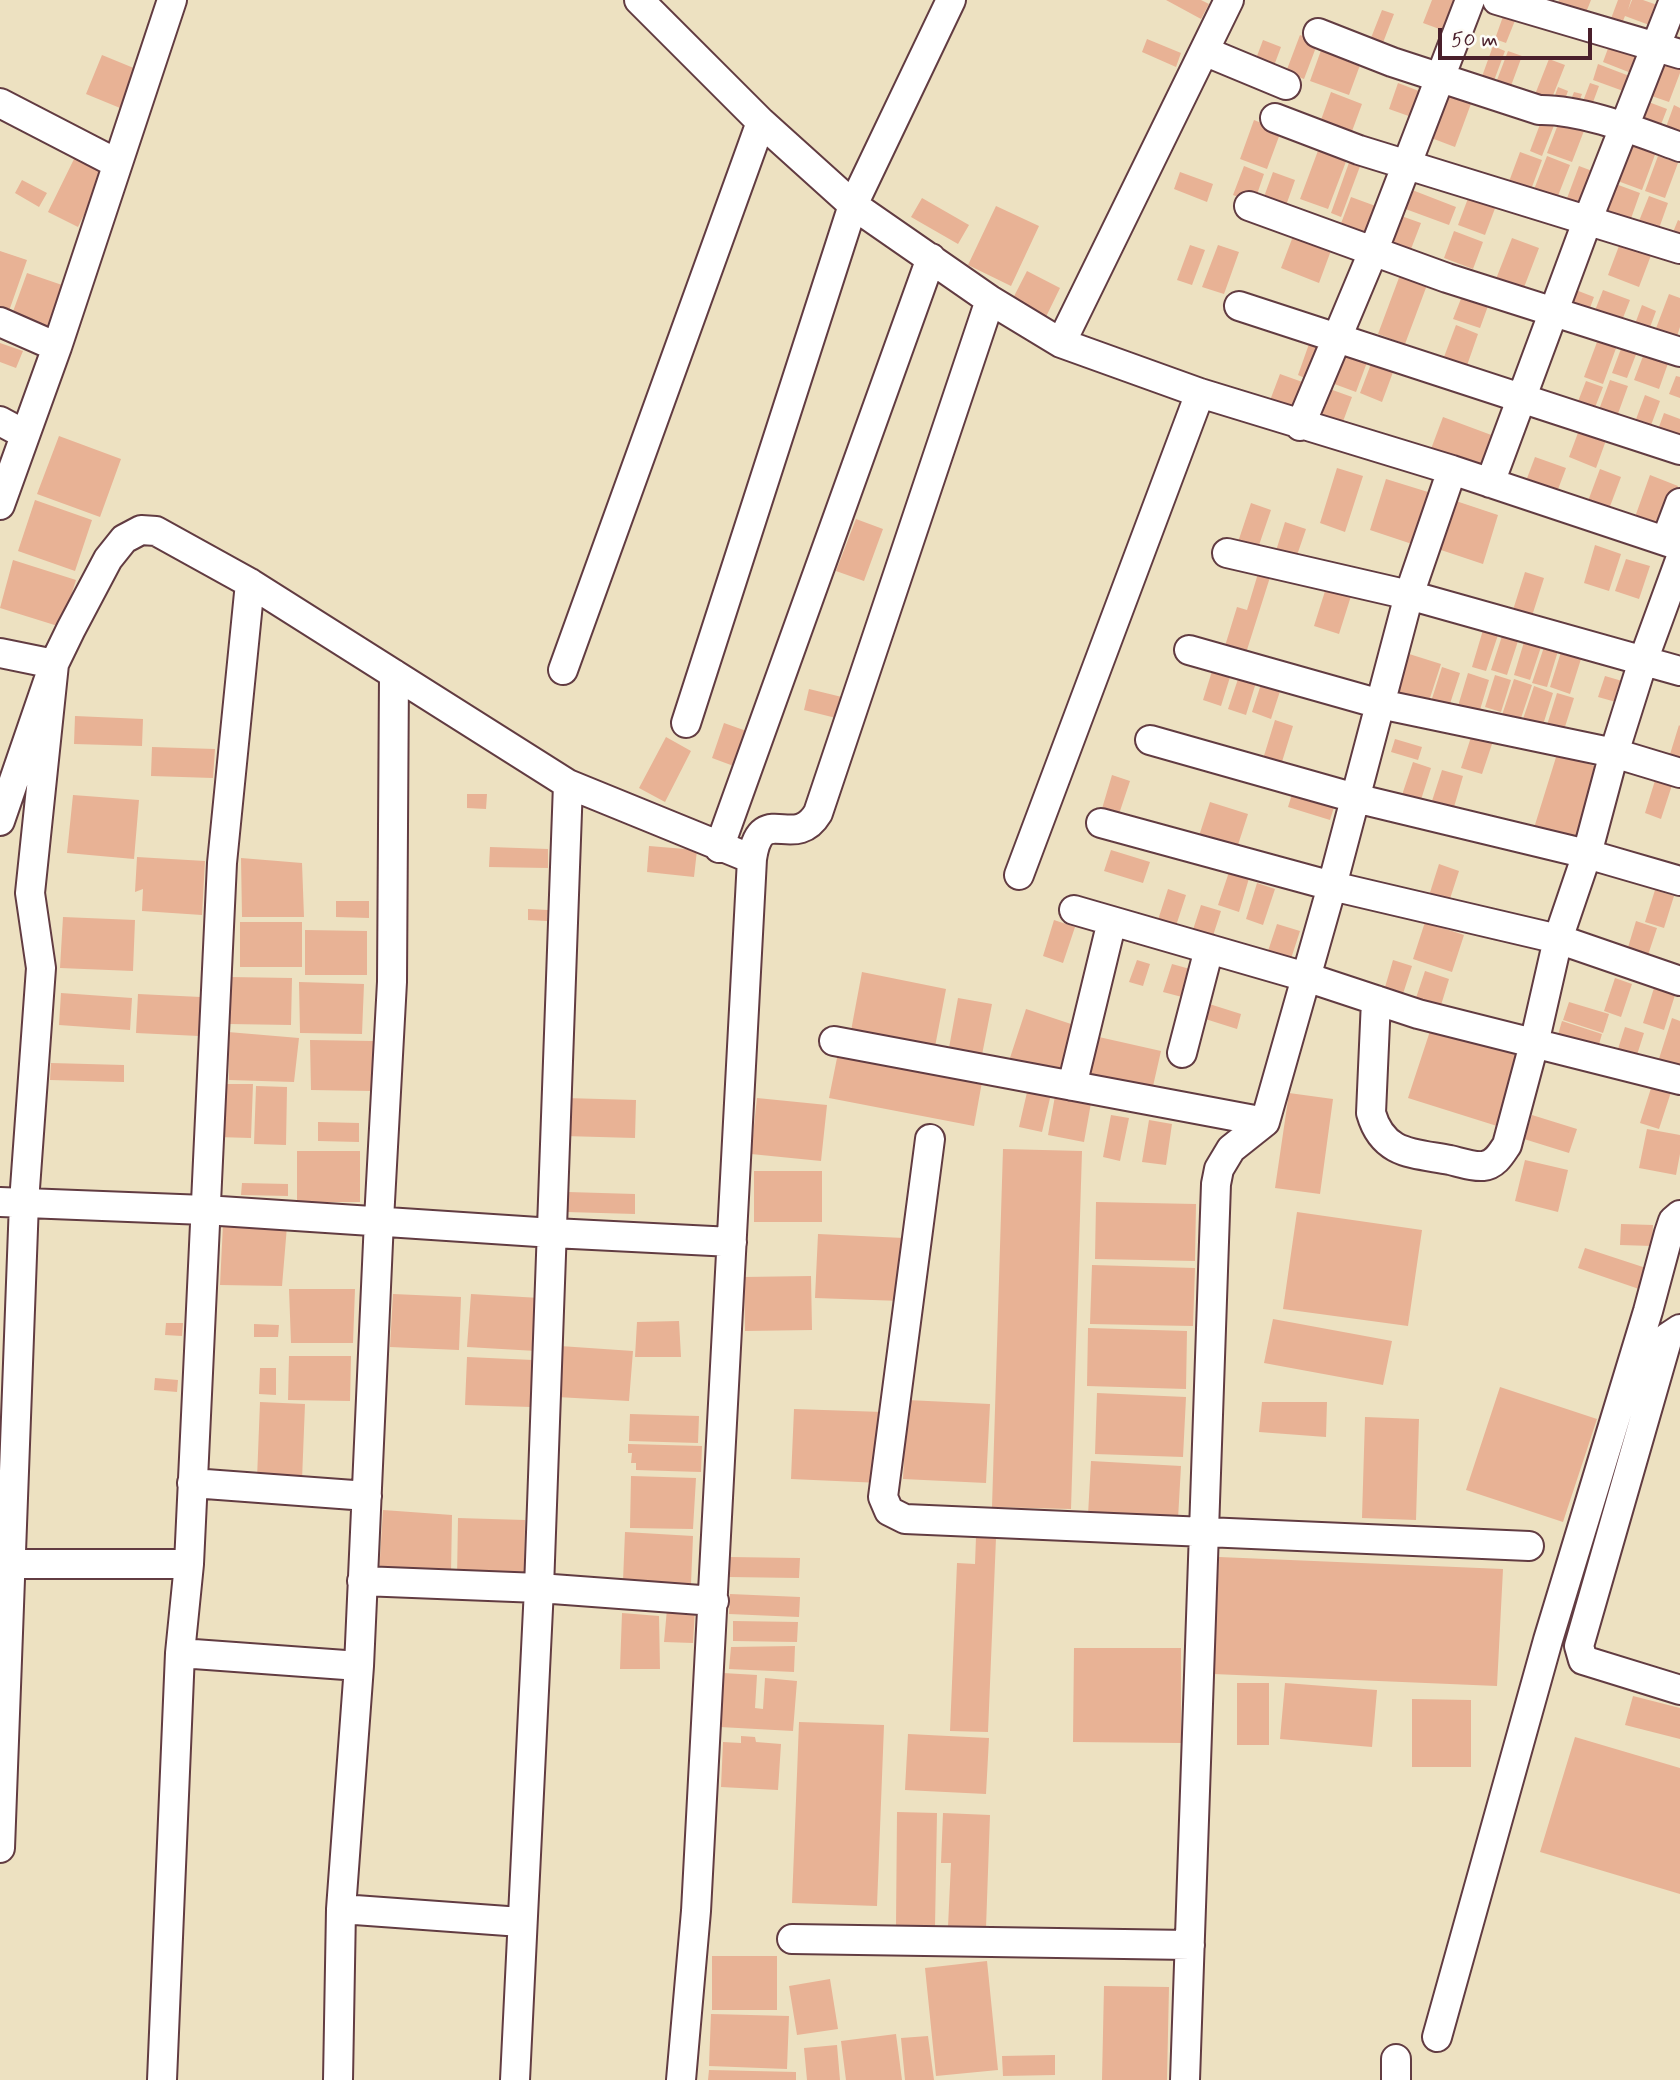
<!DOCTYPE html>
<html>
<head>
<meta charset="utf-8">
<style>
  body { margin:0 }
  #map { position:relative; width:1680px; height:2080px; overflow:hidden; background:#ede1c1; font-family:Mynerve,sans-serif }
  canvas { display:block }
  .scale { position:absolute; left:1438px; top:28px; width:154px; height:32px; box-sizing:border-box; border:4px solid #4a1f2b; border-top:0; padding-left:9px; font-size:21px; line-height:24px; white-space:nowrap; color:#4a1f2b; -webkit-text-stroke:5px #fdfcf7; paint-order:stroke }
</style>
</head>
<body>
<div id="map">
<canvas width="1680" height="2080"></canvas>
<div class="scale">50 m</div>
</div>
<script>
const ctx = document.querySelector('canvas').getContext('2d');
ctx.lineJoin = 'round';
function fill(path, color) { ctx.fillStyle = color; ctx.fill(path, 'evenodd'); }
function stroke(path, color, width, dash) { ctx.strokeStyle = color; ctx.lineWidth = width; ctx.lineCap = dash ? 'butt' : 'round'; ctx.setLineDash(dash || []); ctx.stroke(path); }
fill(new Path2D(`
  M1166,0H1201L1209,4L1201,19Z
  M1432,0H1465L1453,34L1423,23Z
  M1559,0H1591L1583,20L1554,12Z
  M1618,0H1631L1628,10L1632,0H1643L1660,6L1652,26L1625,16L1620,28L1609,24Z
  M1506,8L1518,13L1506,43L1495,39Z
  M1382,10L1394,14L1379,53L1367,48Z
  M1300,35L1318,42L1304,79L1286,72Z
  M1147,39L1181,53L1176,67L1142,52Z
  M1263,40L1281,47L1272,71L1254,64Z
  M1324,42L1363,57L1349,95L1310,81Z
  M1610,43L1638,53L1631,73L1603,62Z
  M1493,46L1505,51L1492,86L1480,82Z
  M1508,51L1522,56L1508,94L1494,88Z
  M102,55L141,71L125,110L86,94Z
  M1549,59L1565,65L1550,103L1534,97Z
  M1656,59L1680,67V73L1669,102L1643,93Z
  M1598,64L1632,77L1626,92L1593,80Z
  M1398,83L1427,94L1417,119L1389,109Z
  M1590,83L1599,86L1589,113L1580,109Z
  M1558,87L1568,91L1564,102L1554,98Z
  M1443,90L1472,101L1455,147L1426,136Z
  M1331,92L1362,104L1348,142L1317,131Z
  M1574,92L1582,94L1576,110L1568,107Z
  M1646,101L1667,109L1657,135L1636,128Z
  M1674,105L1680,108V145L1662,138Z
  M1562,114L1587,123L1572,162L1547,153Z
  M1542,119L1555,123L1542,156L1530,151Z
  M1254,120L1281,131L1267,169L1240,159Z
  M1629,142L1656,152L1642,190L1615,180Z
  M1319,148L1347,159L1328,209L1300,199Z
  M1520,152L1542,160L1529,195L1507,187Z
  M1547,156L1570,165L1556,201L1533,192Z
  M1658,156L1678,163L1665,198L1645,191Z
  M75,157L105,172L78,227L48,212Z
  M1351,157L1362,161L1341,217L1331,213Z
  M1244,166L1264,174L1254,203L1233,195Z
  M1579,166L1603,175L1590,210L1566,201Z
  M1180,172L1213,184L1207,202L1174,189Z
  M1273,172L1295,180L1283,214L1261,205Z
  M22,180L47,193L39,207L15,193Z
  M1613,183L1640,193L1628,227L1600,216Z
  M1407,188L1456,207L1449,225L1400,207Z
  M1470,193L1497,203L1485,235L1458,225Z
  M1649,196L1668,203L1657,234L1637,226Z
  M1351,197L1381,208L1367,245L1337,234Z
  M922,198L969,225L958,244L911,217Z
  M996,206L1039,226L1011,286L968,265Z
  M1390,212L1421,223L1406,262L1376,250Z
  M1678,220L1680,221V241L1671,237Z
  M1295,231L1333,245L1319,283L1281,268Z
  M1454,231L1483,242L1473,269L1444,258Z
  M1512,238L1539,248L1523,290L1496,279Z
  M1622,238L1653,250L1639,287L1608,275Z
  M1190,245L1205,250L1192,285L1177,280Z
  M1218,245L1239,252L1224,294L1202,287Z
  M0,251L27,260L9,311L0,308Z
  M1027,271L1060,288L1043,323L1009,306Z
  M27,273L65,286L50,330L11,317Z
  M1400,275L1427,285L1405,344L1378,334Z
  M1466,286L1492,295L1480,328L1453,319Z
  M1568,287L1594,297L1587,316L1561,306Z
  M1603,290L1630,300L1621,323L1594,313Z
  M1669,294L1680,298V327L1676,339L1655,331Z
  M1642,305L1656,311L1649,330L1635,324Z
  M1456,325L1478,334L1464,374L1441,365Z
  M1600,334L1619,340L1603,384L1584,377Z
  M1625,338L1640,344L1627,378L1612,373Z
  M0,343L23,351L16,368L0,362Z
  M1648,343L1672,352L1659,389L1634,380Z
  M1309,344L1321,349L1309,380L1298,375Z
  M1341,347L1369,357L1356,392L1329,382Z
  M1374,356L1396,364L1382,402L1360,393Z
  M1280,374L1308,384L1298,413L1269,403Z
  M1676,376L1680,377V398L1669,394Z
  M1610,380L1628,386L1615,422L1597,415Z
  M1586,381L1603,387L1592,415L1575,409Z
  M1327,388L1352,397L1341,427L1316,418Z
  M1645,395L1660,401L1647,436L1632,430Z
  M1664,413L1680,419V444L1656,435Z
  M1443,417L1494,436L1482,468L1431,449Z
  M1582,422L1609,432L1596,468L1569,457Z
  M59,436L121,459L100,517L37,494Z
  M1535,457L1566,468L1554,500L1523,489Z
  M1337,468L1363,476L1345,532L1320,523Z
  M1600,469L1621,477L1609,509L1588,501Z
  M1650,475L1678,486L1662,528L1635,517Z
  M1386,479L1428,492L1412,544L1370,530Z
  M35,500L92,520L75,571L18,551Z
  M1453,500L1498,515L1483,564L1438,549Z
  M1251,503L1271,510L1257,551L1237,545Z
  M856,519L883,529L864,581L836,571Z
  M1285,522L1306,529L1295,561L1275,554Z
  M1595,545L1621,554L1609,591L1584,583Z
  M1626,559L1650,566L1639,599L1615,591Z
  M13,560L76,580L61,627L0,608Z
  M1260,567L1272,571L1246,653L1225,646L1237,607L1247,610Z
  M1525,572L1544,578L1532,616L1513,610Z
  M1326,588L1351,596L1339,634L1314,626Z
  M1483,630L1498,635L1486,671L1472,667Z
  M1502,636L1518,641L1507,675L1491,670Z
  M1524,642L1541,647L1530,680L1514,675Z
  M1544,647L1558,651L1547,687L1532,683Z
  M1561,652L1581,659L1570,694L1550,687Z
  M1406,653L1441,664L1428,704L1393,693Z
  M1442,667L1460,673L1447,713L1429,708Z
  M1213,668L1231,674L1221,706L1203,700Z
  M1241,670L1258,676L1246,715L1228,709Z
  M1468,673L1489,680L1479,713L1458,706Z
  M1495,675L1511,680L1501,712L1485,707Z
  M1605,676L1629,683L1623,704L1598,697Z
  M1263,678L1282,685L1271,719L1252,712Z
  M1514,679L1532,685L1520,721L1502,715Z
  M1534,686L1553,693L1542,728L1522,722Z
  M809,689L846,698L840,719L804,710Z
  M1557,693L1574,698L1564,730L1547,725Z
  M75,716L143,719L142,746L74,744Z
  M1275,720L1293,726L1281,765L1263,759Z
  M724,723L752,733L739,768L712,758Z
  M1679,725L1680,726V768L1667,764Z
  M1472,734L1493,741L1482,774L1461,768Z
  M666,737L691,751L665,802L639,788Z
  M1395,739L1422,747L1418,760L1391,752Z
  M152,747L215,749L213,778L151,776Z
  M1557,754L1601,768L1577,842L1534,828Z
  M1413,762L1431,768L1419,806L1400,801Z
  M1442,770L1463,776L1454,807L1432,801Z
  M1657,774L1674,779L1661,819L1645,813Z
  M1112,775L1130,781L1118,817L1101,812Z
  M1294,788L1336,801L1330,820L1288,807Z
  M467,794H487L486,809L467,808Z
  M73,795L139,800L134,859L67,853Z
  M1210,802L1248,814L1236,851L1198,839Z
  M649,846L697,850L694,877L647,872Z
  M490,847L548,849V868L489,867Z
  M1111,850L1150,862L1143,883L1104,871Z
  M137,857L205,861L202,915L142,911L143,889L135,892Z
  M241,858L302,863L304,917H242Z
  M1439,864L1459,871L1447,908L1427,902Z
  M1230,869L1250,875L1239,912L1218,905Z
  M1257,883L1275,889L1263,925L1246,919Z
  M1168,889L1186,895L1174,932L1156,926Z
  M1655,890L1674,896L1664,928L1645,922Z
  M336,901H369V918L336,917Z
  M1201,905L1221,911L1210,945L1190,939Z
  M528,909L548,910L547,921L528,920Z
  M63,917L135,920L133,971L60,968Z
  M1054,920L1075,927L1063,963L1043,956Z
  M1636,921L1657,928L1646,961L1626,954Z
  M240,922H302V967H240Z
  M1425,922L1464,935L1452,972L1413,959Z
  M1277,924L1300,931L1288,968L1265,960Z
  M305,930L367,931V975H305Z
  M1137,960L1150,964L1143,986L1129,982Z
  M1393,960L1412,966L1401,1000L1383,994Z
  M1172,964L1190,969L1182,997L1163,992Z
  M1425,971L1449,979L1438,1015L1413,1007Z
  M862,972L946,989L934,1052L850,1036Z
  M229,977L292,978L291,1025L229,1024Z
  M1615,978L1632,984L1621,1017L1604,1011Z
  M299,982L364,984L362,1034L300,1033Z
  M1654,988L1675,995L1664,1030L1643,1023Z
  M61,993L132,998L130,1030L59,1025Z
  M138,994L201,997L199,1036L136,1033Z
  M958,998L992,1004L980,1065L947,1059Z
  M1203,1002L1241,1014L1237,1029L1199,1017Z
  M1569,1002L1609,1014L1603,1033L1563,1020Z
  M1026,1009L1077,1026L1060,1080L1008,1064Z
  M1672,1018L1680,1021V1069L1656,1068Z
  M1562,1021L1602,1034L1597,1051L1557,1038Z
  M1432,1025L1520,1053L1497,1126L1408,1098Z
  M1625,1027L1644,1033L1636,1058L1617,1052Z
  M228,1032L299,1038L294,1082L229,1080Z
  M1090,1035L1161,1051L1151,1095L1081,1080Z
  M310,1040L373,1041V1091L311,1090Z
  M838,1053L982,1082L974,1126L829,1098Z
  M51,1063L124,1065V1082L50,1080Z
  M218,1084H253L251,1138L217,1137Z
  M1652,1085L1671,1092L1659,1129L1640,1123Z
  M256,1086L287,1087L286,1145L254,1144Z
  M1028,1088L1051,1094L1042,1132L1019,1127Z
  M1289,1093L1333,1099L1320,1194L1275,1188Z
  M1055,1096L1091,1103L1084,1142L1048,1135Z
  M565,1098L636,1100L635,1138L564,1136Z
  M757,1098L827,1105L821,1161L751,1154Z
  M1111,1115L1129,1118L1120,1161L1103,1157Z
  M1532,1115L1577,1129L1569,1153L1524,1139Z
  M1149,1120L1172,1124L1166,1165L1142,1162Z
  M318,1122L359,1123V1142L318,1141Z
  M1647,1129L1680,1135V1154L1676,1175L1639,1168Z
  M1003,1149L1082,1151L1071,1509L992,1507Z
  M297,1151H360V1202H297Z
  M1525,1160L1568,1170L1558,1212L1515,1201Z
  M754,1171H822V1222H754Z
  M242,1183L288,1184V1196L241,1195Z
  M568,1192L635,1194V1214L567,1212Z
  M1096,1202L1196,1204L1195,1261L1095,1259Z
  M1297,1212L1422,1230L1408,1326L1283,1309Z
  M223,1224L287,1226L282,1286L220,1285Z
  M1621,1224L1653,1225L1652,1246L1620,1245Z
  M818,1234L904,1238L901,1301L815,1298Z
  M1585,1248L1646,1268L1639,1289L1578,1268Z
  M1092,1265L1195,1268L1193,1326L1090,1324Z
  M811,1276L812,1330L745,1331L744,1277Z
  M289,1289H355L353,1343H291Z
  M393,1294L461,1297L459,1350L390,1347Z
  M471,1294L540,1298L536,1351L467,1347Z
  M1273,1319L1392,1341L1383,1385L1264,1363Z
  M679,1321L681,1357H635L637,1322Z
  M166,1323H183L182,1336L165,1335Z
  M254,1324L279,1325L278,1337H254Z
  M1088,1328L1187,1331L1186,1389L1087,1386Z
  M560,1346L633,1351L629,1401L557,1397Z
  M289,1356H351L350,1401L288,1400Z
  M467,1357L533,1360L531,1407L465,1405Z
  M260,1368H276V1395L259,1394Z
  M155,1378L178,1380L177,1392L154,1390Z
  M1500,1387L1597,1419L1563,1522L1466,1490Z
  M1097,1393L1186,1397L1183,1457L1095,1454Z
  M907,1400L990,1404L986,1483L903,1479Z
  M260,1402L305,1404L302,1480L257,1479Z
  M1262,1402H1327L1326,1437L1259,1432Z
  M794,1409L883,1412L881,1483L791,1479Z
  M630,1414L699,1416L698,1443L629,1441Z
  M1365,1417L1419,1419L1416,1520L1362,1518Z
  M628,1444L702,1446L701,1472L636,1470V1463H631L632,1453H628Z
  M1091,1461L1181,1466L1178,1519L1088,1515Z
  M631,1476L696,1478L693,1529L630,1528Z
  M383,1510L452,1515L451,1574H379Z
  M458,1518L525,1520L524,1580L457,1579Z
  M625,1532L693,1536L691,1584L623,1581Z
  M976,1537L996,1538L988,1732L950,1731L957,1563L975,1564Z
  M729,1557L800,1558L799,1578L729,1577Z
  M1219,1557L1503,1569L1497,1686L1213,1674Z
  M730,1594L800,1597L799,1617L729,1614Z
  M667,1609L695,1610L693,1643L664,1642Z
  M622,1613L659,1616L660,1669H620Z
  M733,1621L798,1622L797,1642L733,1641Z
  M795,1646L794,1672L729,1669L731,1647Z
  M1074,1648H1181V1743L1073,1742Z
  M723,1673L757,1675L755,1708L763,1709L765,1678L797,1681L793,1731L720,1727Z
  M1237,1683H1269V1745H1237Z
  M1285,1683L1377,1690L1372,1747L1280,1739Z
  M1633,1696L1680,1708V1739L1625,1725Z
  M1412,1699L1471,1700V1767H1412Z
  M799,1722L884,1725L877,1906L792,1903Z
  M908,1734L989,1738L986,1794L905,1790Z
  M741,1736L755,1737L756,1742L781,1744L778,1790L721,1787L723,1742L741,1743Z
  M1575,1737L1680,1768V1894L1540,1852Z
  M897,1812L937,1813L935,1927L896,1926Z
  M943,1813L990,1815L986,1928L948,1927L951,1863H941Z
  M712,1956H777V2010H712Z
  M987,1961L998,2070L936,2076L925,1968Z
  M830,1979L838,2029L797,2035L789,1986Z
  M1104,1986L1169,1987L1167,2080H1102Z
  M711,2014L789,2016L787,2069L709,2066Z
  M896,2034L902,2080H846L841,2041Z
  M928,2036L934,2080H905L901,2038Z
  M837,2045L840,2080H807L804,2048Z
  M1055,2055V2075L1003,2076L1002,2056Z
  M709,2070L796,2072V2080H708Z`), '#e8b295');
const minor = new Path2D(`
  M639,0L761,122L853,205L990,300L1061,343L1200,393L1452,470L1680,546
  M1497,0L1680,54
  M1318,33L1392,62L1539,110C1583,109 1639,132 1680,147
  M1204,51L1286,85
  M0,103L116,163
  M1275,118L1359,150L1680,249
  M1249,206L1447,278L1680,352
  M1239,306L1680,450
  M0,322L57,347
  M1061,343L1229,0
  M0,421L24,434
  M1300,426L1373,252L1470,0
  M1490,483L1588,219L1674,0
  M0,505L57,347L172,0
  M1666,540L1680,503
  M1227,553L1409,595L1680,671
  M1189,650L1380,704L1614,753L1680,773
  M0,653L54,664L30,893L41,968L24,1202L0,1848
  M563,670L761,122
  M686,723L853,205L951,0
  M1150,740L1355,798L1587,854L1680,881
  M0,821L54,664L71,629L108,559L124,539L141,530L156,531L250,583L568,784L752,859C761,800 794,853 818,813L990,300
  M1101,823L1332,886L1558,939L1680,981
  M719,848L931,258
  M1019,875L1200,393
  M1074,910L1306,977L1418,1014L1680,1080
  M1376,1000L1371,1113C1383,1155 1413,1153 1450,1160C1459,1162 1473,1167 1483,1166C1495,1165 1501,1154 1507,1145L1534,1044L1558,939L1587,854L1614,753L1643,661L1680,560
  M834,1041L1265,1122
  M1182,1053L1209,949
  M1072,1086L1112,921
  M930,1139L883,1497L889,1511L905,1519L1529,1546
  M0,1202L205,1210L553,1233L732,1242
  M1680,1329L1668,1337L1579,1646L1583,1660L1680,1690
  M192,1483L367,1496
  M0,1564H189
  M362,1581L539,1588L714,1601
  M180,1653L359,1666
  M341,1909L521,1922
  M792,1939L1190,1945
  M1437,2037L1548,1640L1648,1311L1669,1233L1673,1221L1680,1215
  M1396,2059V2080
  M162,2080L180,1653L189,1564L222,863L250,583
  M338,2080L341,1909L359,1666L379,1220L392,982L394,674
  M515,2080L539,1588L568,784
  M681,2080L696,1911L752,859
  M1185,2080L1216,1184L1219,1169L1231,1149L1265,1122L1332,886L1409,595L1452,470`);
stroke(minor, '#623c42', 32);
stroke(minor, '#fff', 28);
</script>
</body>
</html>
